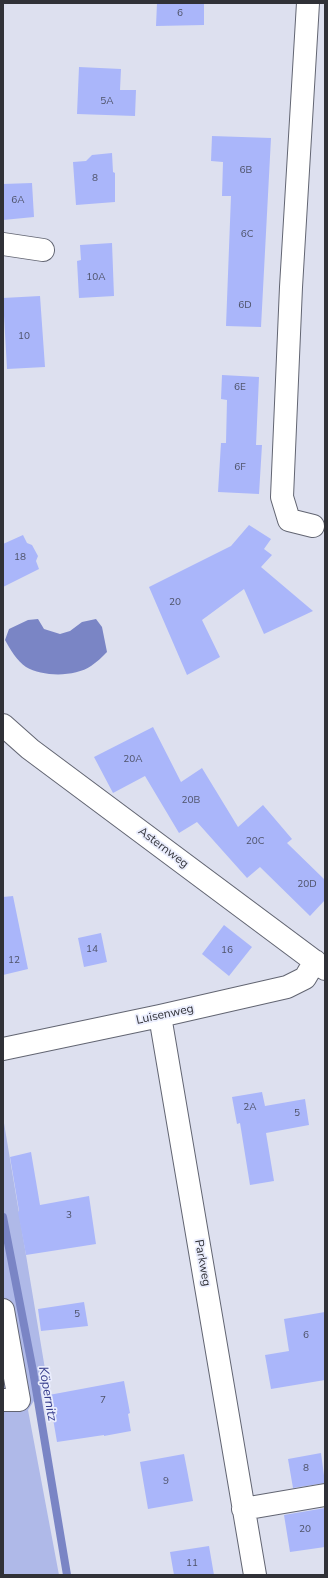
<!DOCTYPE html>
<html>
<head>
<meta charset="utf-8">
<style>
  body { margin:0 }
  #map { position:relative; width:328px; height:1578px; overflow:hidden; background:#dde0ef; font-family:"Nunito Sans",sans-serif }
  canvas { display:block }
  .frame { position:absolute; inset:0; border:4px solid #303137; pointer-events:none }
</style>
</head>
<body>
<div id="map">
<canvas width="328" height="1578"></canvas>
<div class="frame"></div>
</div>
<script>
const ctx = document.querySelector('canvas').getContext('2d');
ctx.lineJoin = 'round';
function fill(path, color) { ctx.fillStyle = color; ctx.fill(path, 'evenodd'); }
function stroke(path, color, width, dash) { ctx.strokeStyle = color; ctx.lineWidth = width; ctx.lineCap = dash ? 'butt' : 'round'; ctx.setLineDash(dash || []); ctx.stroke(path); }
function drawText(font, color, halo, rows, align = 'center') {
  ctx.font = font + ' "Nunito Sans",sans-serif'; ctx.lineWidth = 3.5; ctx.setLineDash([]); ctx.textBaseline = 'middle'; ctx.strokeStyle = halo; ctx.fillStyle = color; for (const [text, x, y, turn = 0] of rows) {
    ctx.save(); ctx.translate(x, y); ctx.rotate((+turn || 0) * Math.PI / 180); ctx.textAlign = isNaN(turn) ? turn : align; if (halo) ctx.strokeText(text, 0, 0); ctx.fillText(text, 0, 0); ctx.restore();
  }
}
fill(new Path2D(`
  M3,1117L47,1381L28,1410L59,1575H3Z`), '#afb9e8');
fill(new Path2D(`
  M38,619L44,629L60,634L70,631L82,622L96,619L102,627L107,652C102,657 97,662 91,666C75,677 43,677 26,667C17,661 10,649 5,640L9,629L28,620Z`), '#7a85c5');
stroke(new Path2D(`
  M3,1217L33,1371L67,1575`), '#7a85c5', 8);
fill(new Path2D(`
  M157,3H204V25L156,26Z
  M79,67L121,69L120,90H136L135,116L77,114Z
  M212,136L271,138L261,327L226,326L231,196H222L223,162L211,161Z
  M112,153L113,172L115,173V202L76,205L73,162L86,161L92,155Z
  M32,183L34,217L3,220V184Z
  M112,243L114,296L79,298L77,261L81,260L80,245Z
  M40,296L45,367L7,369L3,298Z
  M222,375L259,377L256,445H262L259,494L218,492L221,443H226L227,400L221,399Z
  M249,525L271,539L264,549L272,555L261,567L313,611L264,634L244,589L202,620L220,657L187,675L149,587L231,546Z
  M23,535L27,543L32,545L38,556L36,561L39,569L3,587V544Z
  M153,727L181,782L202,768L238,827L263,805L292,839L287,843L325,880V900L310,916L260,867L247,878L197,822L179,833L145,776L113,793L94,757Z
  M13,896L28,969L3,975V897Z
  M224,925L252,947L229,976L202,954Z
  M101,933L107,962L84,967L78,938Z
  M262,1092L265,1106L305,1099L309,1125L266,1133L274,1181L250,1185L240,1123L237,1124L232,1097Z
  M31,1152L40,1205L89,1196L96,1244L26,1255L18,1212L19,1211L10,1157Z
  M84,1302L88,1326L41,1331L38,1309Z
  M325,1312V1380L271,1389L265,1355L289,1351L284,1319Z
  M124,1381L130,1413L128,1414L131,1431L104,1436V1435L57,1442L49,1395Z
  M321,1453L325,1483L293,1488L288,1459Z
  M184,1454L193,1501L148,1509L140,1462Z
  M325,1508V1547L290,1552L284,1515Z
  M209,1546L214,1575H174L170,1552Z`), '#aab6fa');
const minor = new Path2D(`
  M308,3L291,287L282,497L289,520L313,526
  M3,244L43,250
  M3,725L30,749L325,969
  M160,1016L255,1575
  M3,1049L160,1016L287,987L305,978L315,961
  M3,1310L19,1400H3
  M243,1509L325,1495`);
stroke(minor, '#626572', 24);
stroke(minor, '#fff', 22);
drawText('10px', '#4e5268', null, [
  ["6",180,14],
  ["5A",107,102],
  ["6B",246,171],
  ["8",95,179],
  ["6A",18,201],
  ["6C",247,235],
  ["10A",96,278],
  ["6D",245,306],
  ["10",24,337],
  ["6E",240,388],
  ["6F",240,468],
  ["18",20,558],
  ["20",175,603],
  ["20A",133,760],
  ["20B",191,801],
  ["20C",255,842],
  ["20D",307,885],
  ["14",92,950],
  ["16",227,951],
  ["12",14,961],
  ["2A",250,1108],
  ["5",297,1114],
  ["3",69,1216],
  ["5",77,1315],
  ["6",306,1336],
  ["7",103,1401],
  ["8",306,1469],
  ["9",166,1482],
  ["20",305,1530],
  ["11",192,1564]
]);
drawText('12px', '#303137', '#eaedfd', [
  ["Asternweg",163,848,37],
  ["Luisenweg",165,1015,-12],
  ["Parkweg",202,1263,80]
]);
drawText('italic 13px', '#3a408e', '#eaedfd', [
  ["Köpernitz",47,1394,80]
]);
</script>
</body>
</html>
